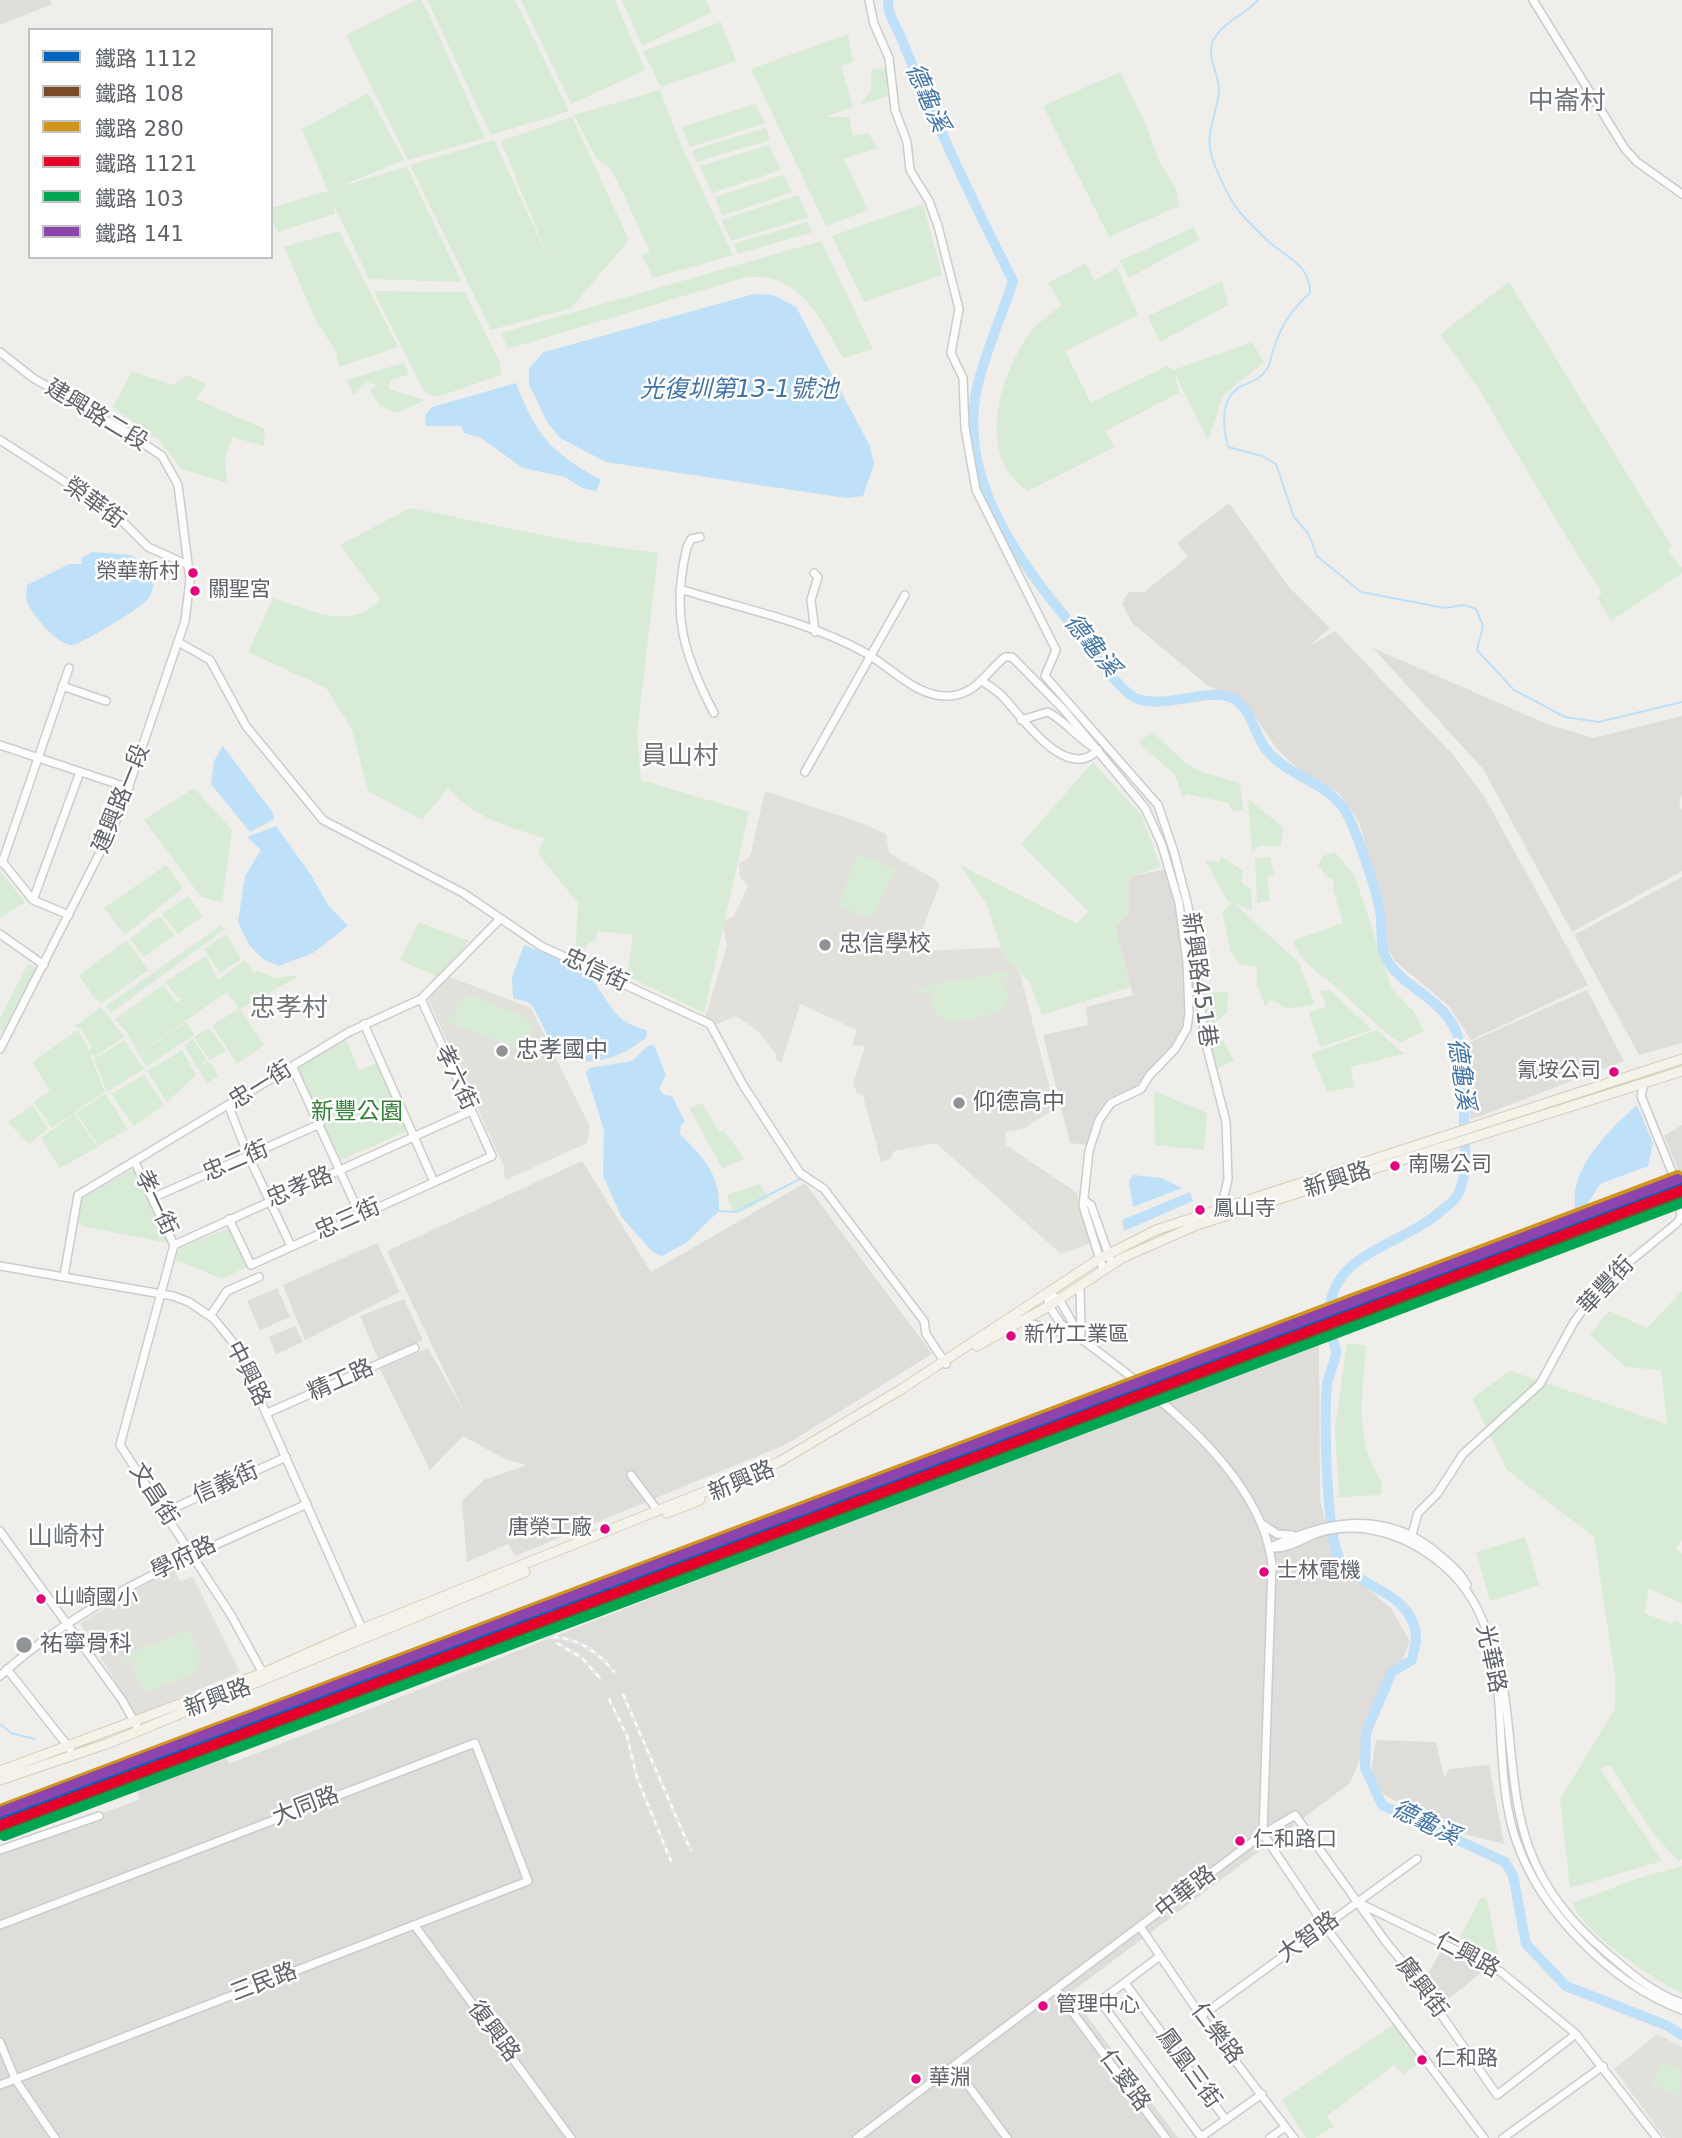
<!DOCTYPE html>
<html>
<head>
<meta charset="utf-8">
<style>
  body { margin:0 }
  #map { position:relative; width:1682px; height:2138px; overflow:hidden; background:#efeeea; font-family:"DejaVu Sans","Noto Sans TC",sans-serif }
  canvas { display:block }
  .legend { position:absolute; left:28px; top:28px; width:245px; height:231px; box-sizing:border-box; background:#fff; border:2px solid #bfc1c3; margin:0; padding:9px 12px; list-style:none; font-size:21px; color:#5f6368 }
  .legend li { display:flex; align-items:center; gap:14px; height:35px }
  .legend b { width:35px; border:2px solid #bfc1c3 }
</style>
</head>
<body>
<div id="map">
<canvas width="1682" height="2138"></canvas>
<ul class="legend">
<li><b style="height:9px;background:#0065bd"></b>鐵路 1112</li>
<li><b style="height:9px;background:#7a4b2a"></b>鐵路 108</li>
<li><b style="height:9px;background:#d1951a"></b>鐵路 280</li>
<li><b style="height:9px;background:#e4002b"></b>鐵路 1121</li>
<li><b style="height:9px;background:#00a651"></b>鐵路 103</li>
<li><b style="height:9px;background:#8e44ad"></b>鐵路 141</li>
</ul>
</div>
<script>
const ctx = document.querySelector('canvas').getContext('2d');
ctx.lineJoin = 'round';
function fill(path, color) { ctx.fillStyle = color; ctx.fill(path, 'evenodd'); }
function stroke(path, color, width, dash) { ctx.strokeStyle = color; ctx.lineWidth = width; ctx.lineCap = dash ? 'butt' : 'round'; ctx.setLineDash(dash || []); ctx.stroke(path); }
function drawText(font, color, halo, rows, align = 'center') {
  ctx.font = font + ' "DejaVu Sans","Noto Sans TC",sans-serif'; ctx.lineWidth = 5; ctx.setLineDash([]); ctx.textBaseline = 'middle'; ctx.strokeStyle = halo; ctx.fillStyle = color; for (const [text, x, y, turn = 0] of rows) {
    ctx.save(); ctx.translate(x, y); ctx.rotate((+turn || 0) * Math.PI / 180); ctx.textAlign = isNaN(turn) ? turn : align; if (halo) ctx.strokeText(text, 0, 0); ctx.fillText(text, 0, 0); ctx.restore();
  }
}
fill(new Path2D(`
  M0,0H50L52,4L0,25Z
  M1229,503L1289,587L1330,628L1308,647L1335,631L1454,756L1484,796L1588,985L1471,1040L1449,1006L1395,961L1385,942L1382,900L1359,822L1339,793L1306,776L1277,749L1246,703L1207,685L1132,623L1122,603L1129,592H1144L1188,557L1177,543Z
  M1373,648L1547,724L1593,738L1682,716V794L1679,803L1682,810V871L1572,932L1483,769Z
  M1165,869L1180,928L1185,1022L1171,1048L1146,1076L1132,1089L1108,1098L1094,1118L1087,1145L1070,1143L1043,1035L1088,1025L1086,1007L1133,995L1115,926L1129,914L1130,877Z
  M1682,877V1043L1639,1055L1574,935Z
  M1587,990L1624,1061L1470,1120L1466,1044Z
  M1682,1125V1178L1664,1136Z
  M582,1161L651,1272L805,1183L932,1354L787,1444L515,1556L508,1544L467,1562L462,1501L484,1480L527,1465L507,1460L463,1436L430,1470L380,1369L428,1348L464,1412L387,1251Z
  M377,1243L400,1292L305,1340L283,1285Z
  M277,1288L290,1317L260,1330L247,1301Z
  M404,1299L423,1340L378,1359L360,1316Z
  M295,1326L303,1342L276,1354L269,1337Z
  M1319,1340L1320,1500L1335,1562L1391,1608L1410,1642L1350,1783L1070,1993L1178,2138H0V1853L140,1799L136,1788L226,1757L229,1764L757,1557L1018,1451Z
  M1376,1740L1436,1742L1444,1777L1449,1769L1489,1765L1504,1844L1455,1832L1383,1794L1371,1772Z
  M1443,1947L1485,1969L1444,2003L1424,1981Z`), '#dfddda');
fill(new Path2D(`
  M765,791L859,822L886,834L889,853L936,880L939,885L922,931L927,935L923,951L1013,947L1055,1109L1023,1129L1005,1132L1006,1145L1076,1192L1093,1242L1061,1254L936,1143L894,1151L890,1159L881,1162L863,1096L857,1093L853,1084L865,1046L852,1045L857,1030L800,1004L781,1063L776,1060V1054L759,1032L736,1016L715,1025L705,1018L727,946L722,922L734,916L748,886L740,877L739,863L750,857Z
  M450,977L531,1008L590,1127L587,1143L506,1180L503,1171L505,1169L428,999Z
  M174,1568L180,1581L193,1577L240,1672L136,1716L80,1623Z
  M1657,2034L1682,2047V2138H1665L1614,2069Z`), '#e2e0da');
fill(new Path2D(`
  M416,0H421L429,14L485,138L408,160L346,35Z
  M427,0H515L569,111L491,135Z
  M521,0H615L645,70L571,104Z
  M622,0H705L712,12L642,46Z
  M721,22L736,61L661,87L643,51Z
  M848,34L853,62L841,66L853,107L824,117H849L853,136L868,133L878,148L844,159L868,210L826,226L751,69Z
  M886,68L888,96L860,105L871,90V70Z
  M1120,72L1146,125L1160,164L1176,188L1179,206L1109,237L1043,106Z
  M660,90L680,143L733,255L653,278L642,255L650,252L622,191L610,168L596,158L574,115Z
  M368,93L404,160L338,187L407,167L462,282L369,279L333,203L335,214L277,232L271,218V208L328,191L302,129Z
  M755,104L765,123L690,147L682,127Z
  M572,117L629,240L571,308L491,330L410,165L494,140L549,260L501,141Z
  M766,128L770,140L696,162L692,150Z
  M769,145L781,170L712,193L700,166Z
  M783,175L793,192L722,216L715,197Z
  M798,195L809,217L731,241L721,220Z
  M923,204L942,275L864,302L832,236Z
  M807,222L813,232L738,254L734,244Z
  M1194,227L1199,240L1129,278L1120,261Z
  M339,231L398,347L339,367L336,351L316,321L284,247Z
  M821,241L873,349L843,358C821,318 800,272 746,277L508,349L501,333Z
  M1086,263L1094,281L1117,267L1138,315L1065,351L1091,403L1167,366L1174,370L1252,342L1264,362L1223,395L1208,441L1175,374L1179,393L1105,431L1115,447L1028,491C975,457 999,375 1030,333C1038,322 1052,313 1062,305L1048,283Z
  M1222,281L1228,305L1160,342L1148,316Z
  M1509,282L1672,547L1668,551L1682,568V573L1611,621L1597,597L1602,593L1562,530L1479,389L1440,334Z
  M374,291L465,292L500,363L501,375L437,397L425,393Z
  M404,363L408,375L391,380L389,389L425,400L397,413L380,406L370,391L376,385L367,382L354,395L346,380Z
  M132,371L173,385L187,375L206,384L196,399L265,429L264,446L232,437L225,459L227,483L182,469L158,440L113,407Z
  M410,508L578,542L658,553L637,734L641,780L749,812L704,1013L627,976L633,935L598,931L595,940L588,944L580,956L576,945L578,903L538,854L544,838C506,826 475,818 448,788L422,820L368,791L352,729L326,688L248,652L273,598C309,610 351,632 380,599L340,545Z
  M1152,731L1185,763L1201,772L1240,783L1243,810L1232,811L1229,803L1187,794L1183,798L1175,775L1139,743Z
  M1093,762L1141,815L1161,867L1130,877V914L1115,926L1131,987L1042,1015L1030,983L1004,956L986,903L960,865L1076,923L1089,912L1021,844Z
  M194,788L232,830L222,902L201,897L144,820Z
  M1248,799L1283,827L1281,846H1259L1252,852Z
  M1335,852L1355,877L1392,989L1414,1012L1424,1031L1400,1043C1373,1024 1361,1009 1337,988C1320,973 1301,964 1293,941L1343,923L1333,889L1334,880L1326,876L1318,865L1323,856Z
  M857,854L895,869L872,918L838,907Z
  M1221,856L1243,871L1241,883L1251,888L1252,910L1235,904L1299,963L1315,1004L1288,1009L1272,1000L1265,1006L1257,985V967L1240,964L1231,953L1222,912L1232,903L1228,902L1205,860L1219,862Z
  M1270,857L1274,874L1267,877L1270,900L1257,903L1255,858Z
  M166,865L183,888L125,935L104,908Z
  M0,871L25,902L0,918Z
  M188,896L203,916L178,934L162,914Z
  M159,916L175,935L144,957L130,939Z
  M419,922L469,941L438,977L400,960Z
  M221,925L225,929L111,1013L106,1006Z
  M226,934L241,959L220,973L204,949Z
  M127,940L148,970L102,1003L95,999L79,975Z
  M206,956L218,980L245,960L254,973L258,971L275,978L301,975L240,1009L264,1045L237,1064L212,1025L239,1009L227,992L138,1054L128,1034L115,1019L163,985L176,1003L184,997L179,999L165,982Z
  M28,964L38,969L5,1033L0,1030V1018Z
  M1009,971L1011,976L999,978C1030,1015 973,1018 949,1023L935,1014L931,1002L935,991L918,995L916,988Z
  M1197,987L1212,992H1228L1227,1013L1204,1030Z
  M1320,990H1330L1372,1030L1320,1047L1309,1012L1326,1007Z
  M470,995L528,1018L532,1033L524,1043L542,1051L540,1057L445,1021L448,1014L456,1017V1004Z
  M101,1007L124,1037L94,1057L90,1054L105,1092L52,1128L34,1102L49,1091L52,1094L32,1062L78,1030L89,1051L91,1047L82,1029L75,1026Z
  M186,1022L194,1035L147,1066L139,1054Z
  M209,1028L226,1051L210,1060L194,1037Z
  M1377,1030L1404,1054L1350,1067L1355,1087L1327,1092L1311,1054Z
  M1218,1031L1234,1061L1211,1071L1205,1040Z
  M192,1038L207,1060L199,1065L210,1062L218,1076L207,1083L184,1045Z
  M346,1039L359,1071L377,1062L407,1131L341,1160L321,1122L298,1067Z
  M124,1040L144,1069L107,1092L94,1059Z
  M182,1050L196,1075L167,1102L147,1071Z
  M144,1075L164,1105L134,1126L111,1094Z
  M1154,1091L1207,1113L1204,1150L1155,1145Z
  M105,1094L128,1129L99,1146L76,1113Z
  M702,1103L719,1132L724,1131L745,1159L722,1168L689,1108Z
  M33,1105L48,1129L29,1144L8,1122Z
  M74,1114L98,1147L60,1168L41,1138Z
  M135,1168L170,1241L168,1243L82,1226L78,1222L83,1197Z
  M760,1184L768,1198L737,1214L732,1210L727,1195Z
  M229,1228L248,1266L222,1279L176,1260L179,1248Z
  M1682,1291V1540L1675,1549L1682,1553V1603L1649,1589L1644,1613L1672,1624L1674,1620L1682,1624V1859L1679,1861L1654,1835L1610,1765L1600,1769L1662,1861L1570,1888L1560,1799L1615,1709V1676L1594,1537L1507,1470L1472,1398L1510,1371L1667,1424L1661,1370L1626,1367L1590,1335L1609,1311L1647,1328Z
  M1347,1343L1366,1346C1363,1391 1353,1443 1382,1481L1381,1495L1339,1497L1335,1428Z
  M1525,1537L1539,1585L1490,1601L1476,1552Z
  M191,1629L195,1636L191,1638L201,1654L197,1672L150,1691C134,1684 131,1672 136,1657L124,1660L123,1656Z
  M1682,1866V1993C1658,1983 1577,1928 1573,1903L1636,1879Z
  M1481,1897L1487,1900L1499,1959L1493,1962L1457,1943Z
  M1394,2024L1421,2062L1403,2074L1394,2065L1327,2116L1334,2126L1315,2138H1306L1282,2100Z
  M1662,2062L1682,2071L1679,2096L1652,2084Z`), '#d8ebd6');
fill(new Path2D(`
  M754,294L773,295L796,307L870,446L874,464L863,496L846,498L606,462L560,438L547,422L529,384V368L544,352Z
  M516,383C537,437 550,451 601,480L596,491L582,488L565,477L523,468L481,438L464,433L461,426H426L425,415L432,407Z
  M92,552L132,555C138,563 153,576 153,586C153,590 150,597 147,600C139,609 82,644 72,645C57,645 31,614 27,601C25,596 27,590 27,585L69,564H82L81,558Z
  M223,746L273,813L274,819L250,832L211,784L214,761Z
  M276,826L311,875L328,905L348,926L313,953L279,966L263,959L249,945L238,922L245,876L261,850L247,837Z
  M524,945C539,951 572,962 584,972C608,992 608,1022 647,1030L646,1038C618,1059 591,1069 557,1055L534,1008L528,1002L513,998L512,977Z
  M654,1045L666,1075L659,1088L664,1095L672,1096L685,1122L681,1125L680,1134C704,1158 721,1175 719,1211L687,1242L662,1256L653,1252L622,1218L603,1176L604,1130L586,1073L589,1068L632,1061L648,1046Z
  M1637,1105L1653,1143L1648,1166L1600,1184L1583,1211L1577,1214C1564,1173 1609,1130 1637,1105Z
  M1133,1175L1161,1178L1182,1188L1133,1207L1129,1181Z
  M1190,1192L1193,1201L1124,1231L1122,1220Z`), '#bfe0f9');
stroke(new Path2D(`
  M1258,0C1245,15 1224,21 1214,39C1205,56 1219,73 1219,90C1218,112 1205,131 1211,154C1216,170 1228,198 1239,211C1248,222 1259,232 1269,242C1288,258 1310,265 1310,293C1292,309 1281,325 1274,348C1271,354 1271,363 1267,369C1260,380 1251,381 1240,387C1219,399 1223,427 1228,447L1262,456L1276,464L1294,517L1308,533L1317,556L1361,592L1445,608L1464,605L1476,609L1483,626L1477,650L1514,690L1565,717L1599,722L1682,702
  M719,1211L735,1212L800,1179
  M0,1724L11,1733L35,1739`), '#bfe0f9', 2);
stroke(new Path2D(`
  M888,0C887,15 897,26 902,40C935,122 973,202 1013,281C1002,316 985,352 977,388C957,480 1020,563 1075,629C1088,645 1121,694 1138,699C1167,709 1208,687 1232,698C1251,707 1254,733 1265,748C1285,775 1321,780 1341,805C1354,820 1380,899 1381,920C1382,935 1380,948 1388,962C1405,988 1440,998 1455,1029C1466,1050 1464,1091 1464,1114C1463,1141 1470,1166 1459,1192C1457,1199 1448,1205 1442,1210C1407,1243 1342,1250 1331,1300C1329,1309 1329,1325 1331,1335C1332,1341 1336,1346 1336,1351C1336,1362 1328,1374 1327,1385C1324,1419 1326,1528 1339,1558C1352,1588 1411,1588 1416,1635C1417,1642 1413,1653 1412,1660L1392,1672L1366,1732L1365,1768L1382,1805L1505,1862L1513,1875L1526,1944L1566,1986L1668,2026L1682,2035`), '#bfe0f9', 10);
stroke(new Path2D(`
  M1676,1182L1679,1201`), '#cbcbca', 7, [7, 3.5]);
const minor = new Path2D(`
  M869,0L874,24L889,58L895,110L907,142L910,170L929,201L938,226L959,309L951,353L963,378L965,428L976,490L1056,650L1045,676L1158,805L1174,852L1188,906L1205,1040L1226,1122L1228,1179L1221,1208
  M1533,0L1625,149L1637,162L1682,194
  M0,352L33,378L125,431L162,456L178,485L190,580L185,621L119,815L0,1049
  M0,440L115,514L148,547L188,565
  M700,537L691,539L687,547C671,613 683,654 714,713
  M814,573L818,577L811,600L815,632
  M680,589C739,608 807,621 862,651C891,666 915,698 950,696C977,694 987,671 1005,657H1012L1064,710L1145,808L1162,845L1179,903L1187,962L1189,1013L1187,1028L1175,1049L1149,1076L1141,1089L1111,1103L1099,1120L1089,1151L1083,1206L1103,1269
  M178,642L210,660L246,726L323,820L463,893L541,946L710,1024L743,1085L800,1173L824,1189L924,1321L926,1334L946,1364
  M982,681C989,686 998,691 1004,698C1022,717 1066,783 1098,750C1078,740 1067,722 1048,712L1021,720
  M62,686L106,701
  M0,745L129,788
  M805,772L905,595
  M1,860L33,900L69,915
  M2,863L69,668
  M33,900L80,772
  M0,934L44,965
  M364,1024L434,1182
  M293,1068L360,1215
  M1644,1083L1641,1096L1676,1182
  M229,1107L248,1155L291,1246
  M135,1162L174,1245
  M152,1198L320,1124
  M1084,1200L1091,1205L1112,1264
  M229,1219L251,1265L492,1156L421,999
  M0,1266L173,1296L189,1302L214,1319L236,1346L363,1631
  M64,1276L78,1195L349,1032L421,999L500,919
  M1080,1285L1081,1333
  M1047,1293L1049,1306L1061,1324C1136,1380 1263,1467 1272,1566L1263,1834
  M1047,1293L1059,1299L1080,1336
  M210,1316L227,1291L259,1277
  M1020,1320L1072,1336
  M267,1413L415,1348
  M631,1475L658,1511
  M165,1512L286,1457
  M1262,1524L1277,1534L1292,1535
  M0,1531L122,1700L139,1730
  M1411,1538L1418,1513L1437,1494L1463,1454L1540,1384L1574,1322L1602,1284L1677,1223L1681,1217L1679,1201
  M1271,1547C1330,1519 1389,1509 1442,1557C1452,1566 1461,1573 1467,1585
  M1270,1548C1288,1549 1299,1541 1315,1534C1331,1528 1356,1526 1372,1530C1399,1535 1422,1547 1443,1565C1524,1634 1485,1750 1516,1840C1540,1911 1612,1984 1682,2010
  M1494,1639C1526,1768 1489,1855 1607,1953C1630,1973 1653,1993 1682,2003
  M7,1669L70,1749
  M0,1676C88,1596 200,1552 307,1504
  M265,1677L231,1615L120,1445L174,1245L471,1111
  M1263,1834L1325,1926L1484,2138
  M0,1850L99,1816
  M1359,1903L1501,1972L1576,2034L1657,2138
  M0,1925L475,1743L528,1881L0,2085
  M415,1926L571,2138
  M1141,1928L1201,2016L1294,2138
  M1160,1956L1100,2001L1201,2137L1262,2094
  M1125,1983L1226,2120
  M1056,1990L1166,2138
  M1201,2016L1417,1859
  M0,2042L15,2079L55,2138
  M954,2066L1007,2138
  M857,2138L1263,1834L1295,1815L1386,1942L1418,1981L1497,2095L1576,2034
  M1270,2138L1285,2127
  M1503,2138L1603,2066`);
const major = new Path2D(`
  M977,1346L1049,1306L1122,1258L1197,1225L1682,1071
  M667,1513L700,1500
  M0,1771L263,1673L362,1629L779,1462L900,1390L1099,1259L1156,1230L1682,1059
  M0,1780L109,1743L525,1572`);
stroke(minor, '#cbcccc', 10);
stroke(major, '#d7ceb8', 11);
stroke(minor, '#fdfcfc', 7);
stroke(major, '#f4f2e9', 9);
const rail = new Path2D(`
  M557,1643L582,1658L600,1678
  M623,1694L691,1851
  M609,1699L627,1736L637,1778L671,1861
  M119,1783L472,1650C526,1636 575,1621 614,1672`);
stroke(rail, '#e4e4e4', 4.5);
stroke(rail, '#fff', 2, [5]);
stroke(new Path2D(`
  M0,1822L1682,1186`), '#0065bd', 10);
stroke(new Path2D(`
  M4,1833L1682,1199`), '#7a4b2a', 10);
stroke(new Path2D(`
  M0,1809L1678,1175`), '#d1951a', 10);
stroke(new Path2D(`
  M0,1825L1682,1190`), '#e4002b', 10);
stroke(new Path2D(`
  M4,1836L1682,1203`), '#00a651', 10);
stroke(new Path2D(`
  M0,1812L1678,1179`), '#8e44ad', 10);
for (const [x, y, r, color] of [
  [193,573,6,"#e5007d"],
  [195,591,6,"#e5007d"],
  [825,945,7,"#919496"],
  [502,1051,7,"#919496"],
  [1614,1072,6,"#e5007d"],
  [959,1103,7,"#919496"],
  [1395,1166,6,"#e5007d"],
  [1200,1210,6,"#e5007d"],
  [1011,1336,6,"#e5007d"],
  [605,1529,6,"#e5007d"],
  [1264,1572,6,"#e5007d"],
  [41,1599,6,"#e5007d"],
  [24,1645,9,"#919496"],
  [1240,1841,6,"#e5007d"],
  [1043,2006,6,"#e5007d"],
  [1422,2060,6,"#e5007d"],
  [916,2079,6,"#e5007d"]
]) { const dot = new Path2D(); dot.arc(x, y, r, 0, 2 * Math.PI); ctx.fillStyle = color; ctx.fill(dot); stroke(dot, '#fff', 2.5); }
drawText('21px', '#5f6368', '#fff', [
  ["榮華新村",180,573,"right"],
  ["關聖宮",208,591],
  ["氰垵公司",1601,1072,"right"],
  ["南陽公司",1408,1166],
  ["鳳山寺",1213,1210],
  ["新竹工業區",1024,1336],
  ["唐榮工廠",592,1529,"right"],
  ["士林電機",1277,1572],
  ["山崎國小",54,1599],
  ["仁和路口",1253,1841],
  ["管理中心",1056,2006],
  ["仁和路",1435,2060],
  ["華淵",929,2079]
], 'left');
drawText('23px', '#5f6368', '#fff', [
  ["建興路二段",96,416,31],
  ["榮華街",94,504,36],
  ["建興路一段",122,799,-68],
  ["忠信街",595,971,25],
  ["新興路451巷",1198,980,82],
  ["孝六街",455,1078,65],
  ["忠一街",261,1086,-32],
  ["忠二街",236,1162,-23],
  ["新興路",1338,1181,-18],
  ["忠孝路",300,1188,-23],
  ["孝一街",155,1203,65],
  ["忠三街",348,1220,-24],
  ["華豐街",1607,1286,-47],
  ["中興路",247,1374,63],
  ["精工路",341,1381,-24],
  ["新興路",742,1482,-23],
  ["信義街",226,1484,-24],
  ["文昌街",153,1495,57],
  ["學府路",184,1559,-26],
  ["光華路",1490,1659,78],
  ["新興路",218,1699,-21],
  ["大同路",306,1807,-21],
  ["中華路",1186,1893,-38],
  ["大智路",1309,1938,-36],
  ["仁興路",1467,1956,28],
  ["三民路",264,1983,-21],
  ["廣興街",1421,1988,53],
  ["復興路",493,2032,53],
  ["仁樂路",1216,2034,53],
  ["鳳凰三街",1188,2069,54],
  ["仁愛路",1124,2081,54]
]);
drawText('23px', '#5f6368', '#fff', [
  ["忠信學校",839,945],
  ["忠孝國中",516,1051],
  ["仰德高中",973,1103],
  ["祐寧骨科",40,1645]
], 'left');
drawText('23px', '#348238', '#fff', [
  ["新豐公園",357,1113]
]);
drawText('italic 24px', '#4174aa', '#fff', [
  ["德龜溪",926,98,66],
  ["光復圳第13-1號池",739,391],
  ["德龜溪",1091,646,51],
  ["德龜溪",1460,1074,82],
  ["德龜溪",1425,1824,26]
]);
drawText('26px', '#70757a', '#fff', [
  ["中崙村",1567,102],
  ["員山村",680,757],
  ["忠孝村",289,1009],
  ["山崎村",66,1538]
]);
</script>
</body>
</html>
